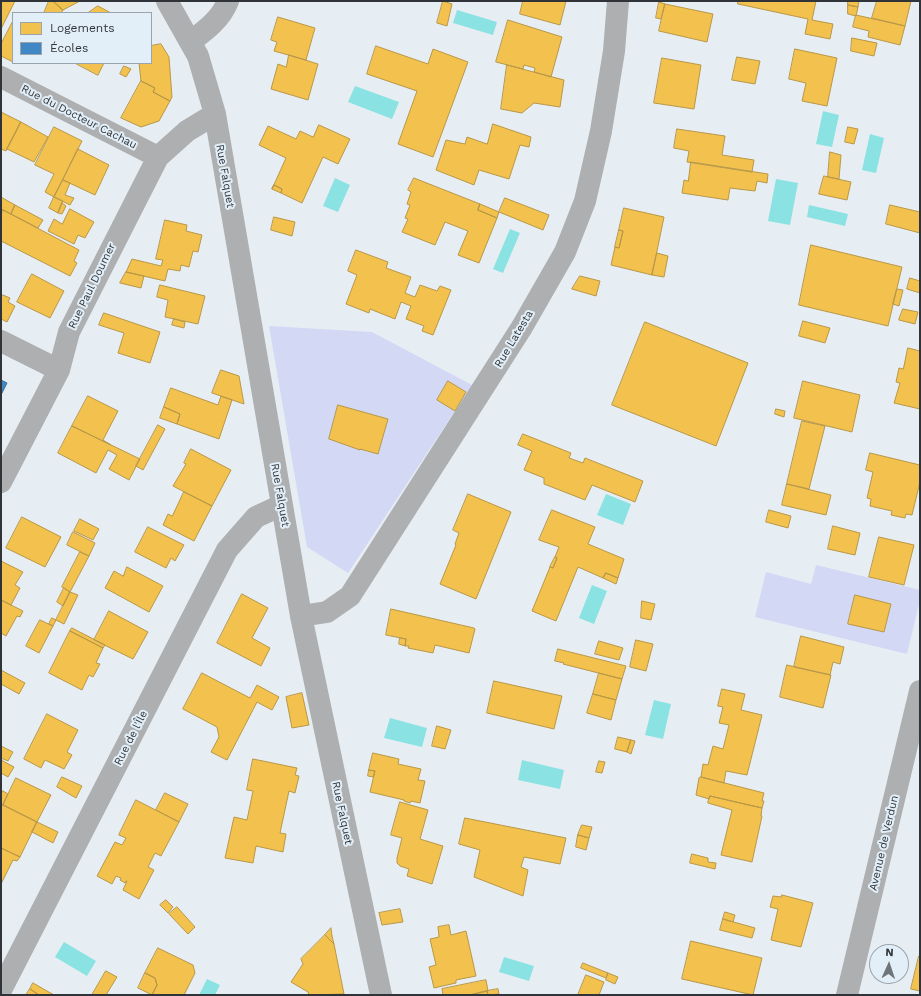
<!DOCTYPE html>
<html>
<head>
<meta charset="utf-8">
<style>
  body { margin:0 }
  #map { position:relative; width:921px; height:996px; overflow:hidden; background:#e7eef3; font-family:"Work Sans",sans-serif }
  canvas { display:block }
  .frame { position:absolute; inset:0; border:2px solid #303438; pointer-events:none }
  .legend { position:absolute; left:12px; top:12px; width:140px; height:52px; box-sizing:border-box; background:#e2eff8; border:1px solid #9ba4ab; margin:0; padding:5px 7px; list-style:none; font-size:12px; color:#303438 }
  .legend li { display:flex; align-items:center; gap:8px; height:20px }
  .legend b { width:20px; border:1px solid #9ba4ab }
  .north { position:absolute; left:869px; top:944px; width:40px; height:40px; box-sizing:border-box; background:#e2eff8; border:1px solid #9ba4ab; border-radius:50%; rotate:3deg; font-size:11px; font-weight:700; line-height:16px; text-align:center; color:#303438 }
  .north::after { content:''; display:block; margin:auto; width:14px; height:18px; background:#707579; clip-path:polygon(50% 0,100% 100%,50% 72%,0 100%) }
</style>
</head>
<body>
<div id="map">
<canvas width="921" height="996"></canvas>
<div class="frame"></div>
<ul class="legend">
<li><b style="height:11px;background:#f2c14e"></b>Logements</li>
<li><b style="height:11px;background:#3f88c5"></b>Écoles</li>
</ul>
<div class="north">N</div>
</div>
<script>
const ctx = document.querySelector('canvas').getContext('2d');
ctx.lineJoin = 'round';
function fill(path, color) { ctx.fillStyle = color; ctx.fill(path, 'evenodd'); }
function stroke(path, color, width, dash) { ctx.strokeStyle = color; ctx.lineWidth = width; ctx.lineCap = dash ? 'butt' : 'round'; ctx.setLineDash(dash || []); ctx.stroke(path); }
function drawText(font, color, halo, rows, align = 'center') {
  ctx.font = font + ' "Work Sans",sans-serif'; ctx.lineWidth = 4; ctx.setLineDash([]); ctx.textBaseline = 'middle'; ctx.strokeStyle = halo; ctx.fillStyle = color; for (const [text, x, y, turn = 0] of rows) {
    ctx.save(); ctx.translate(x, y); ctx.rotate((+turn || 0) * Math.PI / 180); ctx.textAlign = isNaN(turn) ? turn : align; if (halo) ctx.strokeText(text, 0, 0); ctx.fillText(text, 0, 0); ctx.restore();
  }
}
fill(new Path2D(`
  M269,326L372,332L472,385L348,573L307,547Z
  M816,565L920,590V600L907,654L755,617L766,572L811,584Z`), '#d3d8f5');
fill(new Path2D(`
  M457,10L497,22L493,35L453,23Z
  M355,86L399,102L392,119L348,102Z
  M823,111L839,115L832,147L816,144Z
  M870,134L884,138L876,173L862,170Z
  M335,178L350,185L338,212L323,206Z
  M776,179L798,183L790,225L768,221Z
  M809,205L848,214L845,226L807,217Z
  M510,229L520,233L503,273L493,269Z
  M606,494L631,504L623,525L597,515Z
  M592,585L607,591L594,624L579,618Z
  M654,700L671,704L663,739L645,735Z
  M390,718L427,728L422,747L384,738Z
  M522,760L564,770L560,789L518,780Z
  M64,942L96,961L87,976L55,957Z
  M504,957L534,966L529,981L499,972Z
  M207,979L220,985L215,995H199Z`), '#8ae2e2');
const homes = new Path2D(`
  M1,1H15L1,29Z
  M49,1H53L63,10L61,13H44Z
  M53,1H80L63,10Z
  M443,1L452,4L447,26L437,23Z
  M523,1H566L560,25L520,14Z
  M738,1H816L812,20L833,24L830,39L805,34L808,19L738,4Z
  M848,1H859L858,7L848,5Z
  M877,1H911L905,26L872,18Z
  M659,2L665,4L661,19L656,18Z
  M665,4L713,14L707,42L659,31Z
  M848,5L858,7L856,16L848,14Z
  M98,6L111,13H88Z
  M856,15L905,26L900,45L868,37L869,31L853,27Z
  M278,17L315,28L306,60L274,51L277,42L271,40Z
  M508,20L562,37L551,77L534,72L535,68L524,65L523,69L496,62Z
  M13,21V62L1,56V44Z
  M852,38L877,43L874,56L851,51Z
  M161,44L169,57L172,97L170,101L153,92L155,88L141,81L139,63H151V46Z
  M376,46L428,64L433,49L468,62L433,157L398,144L417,91L367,74Z
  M795,49L837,58L827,106L802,101L806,83L789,79Z
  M289,55L318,64L308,100L271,89L278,64L286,67Z
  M737,57L760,61L755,84L732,80Z
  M662,58L701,65L694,109L654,103Z
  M75,63H104L98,75Z
  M507,65L564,80L560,107L534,103L522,113L501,109Z
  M124,66L131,69L126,77L120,74Z
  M141,81L155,88L153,92L170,101L159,121L141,127L121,118Z
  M1,112L21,122L6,151L1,149Z
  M21,122L48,137L34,162L7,149Z
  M493,124L531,137L529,147L520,145L509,179L479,170L474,185L436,170L446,140L465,144L467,137L487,144Z
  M319,125L350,139L338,164L323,157L302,203L281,193L282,189L274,185L272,189L286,158L259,145L268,126L296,139L300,131L313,137Z
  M54,127L82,141L54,197L45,192L54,174L35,165Z
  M848,127L858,129L854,144L845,142Z
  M677,129L725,136L722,155L754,160L752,172L687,162L689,151L674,148Z
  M78,149L109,165L95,195L63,180Z
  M830,152L841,155L839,179L828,177Z
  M691,162L768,174L767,183L757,181L755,191L730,188L728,200L682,193L684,180L688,181Z
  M824,176L851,182L847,200L819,194Z
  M414,178L480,204L478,210L497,218L479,263L458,255L468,231L445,222L435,245L402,232L408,219L405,218L410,205L407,204L411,192L408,190Z
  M63,180L70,183L65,195L74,198L70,205L54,197Z
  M274,185L282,189L281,193L272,189Z
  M1,197L15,205L11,214L1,209Z
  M54,197L63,201L58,213L49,208Z
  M505,198L549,215L543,230L499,212Z
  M62,203L66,206L62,214L58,213Z
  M480,204L499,212L497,218L478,210Z
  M15,205L43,220L38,228L11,214Z
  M890,205L920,212V233L886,224Z
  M624,208L664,217L652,275L611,265L615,247L619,248L623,231L619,230Z
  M70,209L94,222L85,238L78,235L74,244L48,231L54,219L62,224Z
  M3,210L79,250L74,261L77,263L70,276L1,241V215Z
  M274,217L295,222L292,236L271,230Z
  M165,220L187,225L186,231L202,235L198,252L193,251L189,267L181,265L180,271L168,269L165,281L126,272L132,259L161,266L163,260L156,259Z
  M619,230L623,231L619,248L615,247Z
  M811,245L902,267L888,326L799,305Z
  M356,250L388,262L386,268L411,277L405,293L415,297L420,285L437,291L440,286L451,290L433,335L422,331L424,326L406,319L411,306L401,302L395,319L370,309L369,313L346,304L357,275L348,271Z
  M657,253L668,256L664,277L652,275Z
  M126,272L144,276L141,288L120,283Z
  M32,274L64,291L50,318L17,302Z
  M580,276L600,281L596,296L572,289Z
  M910,278L920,281V293L907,289Z
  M160,285L205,296L198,324L165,317L168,300L157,297Z
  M897,289L903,290L899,306L893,304Z
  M3,295L10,298L8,302L15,306L7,322L1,319V298Z
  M903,309L918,312L915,324L899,320Z
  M104,313L160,332L150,363L118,353L124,333L99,325Z
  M174,319L185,322L184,328L172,325Z
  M803,321L830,328L825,343L799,336Z
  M645,322L748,363L716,446L612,405Z
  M908,348L920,351V409L894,403L900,383L896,382L899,368L903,369Z
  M221,370L239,376L244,404L212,393Z
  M448,381L466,392L455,411L437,400Z
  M803,381L860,395L852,432L794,418Z
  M171,388L218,405L221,396L232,400L219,439L177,424L180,414L164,407Z
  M88,396L118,411L103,440L111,445L72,426Z
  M338,405L388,419L378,454L360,449V450L329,439Z
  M164,407L180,414L177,424L160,418Z
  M776,409L785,411L784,417L775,414Z
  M802,421L825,426L809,489L787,484Z
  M158,425L165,429L143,470L136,466Z
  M72,426L140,459L129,480L109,469L117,455L108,450L96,473L58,453Z
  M523,434L571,453L569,458L583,463L585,458L643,481L635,502L592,485L585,500L544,484V478L524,470L532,451L518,445Z
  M191,449L231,470L212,506L173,486L186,464L184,463Z
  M870,453L920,465V482L912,515L906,514L905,518L891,515L892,511L870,506L871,499L867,498L873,472L866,470Z
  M787,484L831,495L826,515L782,505Z
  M184,492L212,506L194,541L163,525L168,514L172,516Z
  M468,494L511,512L476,599L440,584L456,545L455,544L459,533L453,530Z
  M552,510L595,527L588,544L624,559L618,578L606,573L603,578L578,567L556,621L532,611L550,567L553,568L557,558L555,557L559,547L539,540Z
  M769,510L791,516L788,528L766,522Z
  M22,517L61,537L45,567L6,548Z
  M80,519L99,529L93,540L74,531Z
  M833,526L860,533L855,555L828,549Z
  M148,527L184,545L175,561L171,558L166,568L135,552Z
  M73,532L95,543L89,556L67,545Z
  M879,537L914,545L904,585L869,577Z
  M80,552L89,556L70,592L62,587Z
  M555,557L557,558L553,568L550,567Z
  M1,561L23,572L15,585L20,588L11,605L1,600Z
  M127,567L163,586L149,612L105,588L114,571L123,576Z
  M606,573L618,578L616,584L603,578Z
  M64,588L70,592L63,606L57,602Z
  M70,592L78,595L64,624L56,620Z
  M242,594L268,608L252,638L270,648L261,666L217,643Z
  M855,595L891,604L884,632L848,624Z
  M1,600L23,611L20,617L17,616L6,636L1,633Z
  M642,601L655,604L651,620L641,618Z
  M391,609L474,628L475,629L469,653L435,645L433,653L408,648L409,646H405L406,639L386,635Z
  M109,611L148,632L133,659L94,640Z
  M52,618L56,620L53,626L49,624Z
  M40,620L53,626L39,653L26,646Z
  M72,628L105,645L103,648L70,631Z
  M70,631L103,648L96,663L100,664L93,677L89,675L82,690L49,673Z
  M801,636L844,647L840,664L833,662L830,675L794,667Z
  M400,638L406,639L405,646L399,644Z
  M636,640L653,644L646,671L630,667Z
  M599,641L623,648L619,660L595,654Z
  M558,649L626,666L622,679L563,664L564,663L555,661Z
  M787,665L831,675L823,708L780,697Z
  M1,670L25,683L19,694L1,684Z
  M202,673L250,698L257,685L279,697L272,710L257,702L227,760L211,752L219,737L217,727L183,709Z
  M599,673L622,679L616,700L593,694Z
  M494,681L562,696L554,729L487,713Z
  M722,689L745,694L741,710L762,715L747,775L726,771L724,783L701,777L703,764L708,765L713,746L723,749L729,725L719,723L723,707L718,706Z
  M302,693L309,725L292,728L286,697Z
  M593,694L616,700L611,720L587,713Z
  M47,714L78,730L67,752L72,755L64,769L45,760L41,768L24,759Z
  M437,726L451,730L445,749L432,746Z
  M618,737L631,740L627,752L615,749Z
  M631,740L635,741L631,754L627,752Z
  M1,746L13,752L8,761L1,758Z
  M373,753L399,759L398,764L421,769L418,780L425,781L420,803L411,801L410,803L404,801V800L370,792L375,771L369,770Z
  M253,759L297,768L295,775L299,776L295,793L289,791L280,833L286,834L283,852L256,846L253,863L225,858L234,817L247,820L253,791L247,790Z
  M1,760L14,767L8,777L1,773Z
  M599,761L605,762L602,773L596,772Z
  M369,770L375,771L373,777L368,776Z
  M62,777L82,786L76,798L57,787Z
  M701,777L764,793L762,801H764L762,808L710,796L709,799L696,795L699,778Z
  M16,778L51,795L37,822L3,805Z
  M3,791L8,794L3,805L1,804V795Z
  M165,793L188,804L179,822L156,810Z
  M710,796L762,808L761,816H762L752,862L721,855L732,810L708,803Z
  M136,800L179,822L161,856L155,853L148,867L154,870L139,899L123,890L127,881H126L125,883L120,880L121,878L116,876L112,884L97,876L115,842L122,845L126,838L119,835Z
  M400,802L428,810L420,839L443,846L432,884L407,876L409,869L400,866L397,863V858L402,838L391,835Z
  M3,805L37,822L20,857L1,848V808Z
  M465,818L566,838L560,864L524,857L521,867L528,870L523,896L474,877L480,850L459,844Z
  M37,822L58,832L53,843L32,832Z
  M582,825L592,827L589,838L578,835Z
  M578,835L589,838L586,850L576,847Z
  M1,848L20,857L17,861L13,860L1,884Z
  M692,854L708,858V862L716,863L715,869L690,863Z
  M782,895L813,903L801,947L771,940L778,909L770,907L773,896L781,897Z
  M166,900L173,907L168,913L160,905Z
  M177,907L195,927L188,934L169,914Z
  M400,909L403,922L382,925L379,913Z
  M725,912L735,915L733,922L723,919Z
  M723,919L755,928L752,938L720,930Z
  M449,925L451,935L466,931L476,976L456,980V983L434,988L429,967L436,965L430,939L439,937L438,927Z
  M331,928L332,936L334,944L325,935Z
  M325,935L334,944L344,994L309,995L308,992L291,982L303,964L301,959Z
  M691,941L762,958L753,995L682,979Z
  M158,948L193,965L195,973L184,995H152L157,985L155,978L145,973Z
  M919,956H920V991L911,989Z
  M583,963L608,973L606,978L581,968Z
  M106,971L117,977L106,995H92Z
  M145,973L155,978L157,985L152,995L138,988Z
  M608,973L618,977L615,984L606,980Z
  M586,975L604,982L599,995H578Z
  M486,980L488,991L470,995H443L442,989Z
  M33,983L54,995H39L30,989Z
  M30,989L39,995H26Z
  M498,989L499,994L488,995L487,991Z
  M487,991L488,995H470Z`);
fill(homes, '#f2c14e');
stroke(homes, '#b89747', 1);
const schools = new Path2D(`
  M1,380L7,383L1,395Z`);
fill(schools, '#3f88c5');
stroke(schools, '#3a6f9b', 1);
stroke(new Path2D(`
  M167,1L198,56L215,114L301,616L381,995
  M190,42C206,30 221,19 228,1
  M1,77L158,157
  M1,341L59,370
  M1,482L59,370L69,332L158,157L187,131L215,114
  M301,616L327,612L350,596L522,327L565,252L585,201L601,131L614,51L618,1
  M1,990L227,550L256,517L282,505
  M847,995L920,691`), '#adafb1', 22);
drawText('11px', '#303438', '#e2eff8', [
  ["Rue du Docteur Cachau",79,117,27],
  ["Rue Falquet",225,176,80],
  ["Rue Paul Doumer",92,286,-64],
  ["Rue Latesta",514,339,-59],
  ["Rue Falquet",280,495,80],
  ["Rue de l'Île",131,738,-63],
  ["Rue Falquet",342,813,78],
  ["Avenue de Verdun",884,843,-77]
]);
</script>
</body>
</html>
